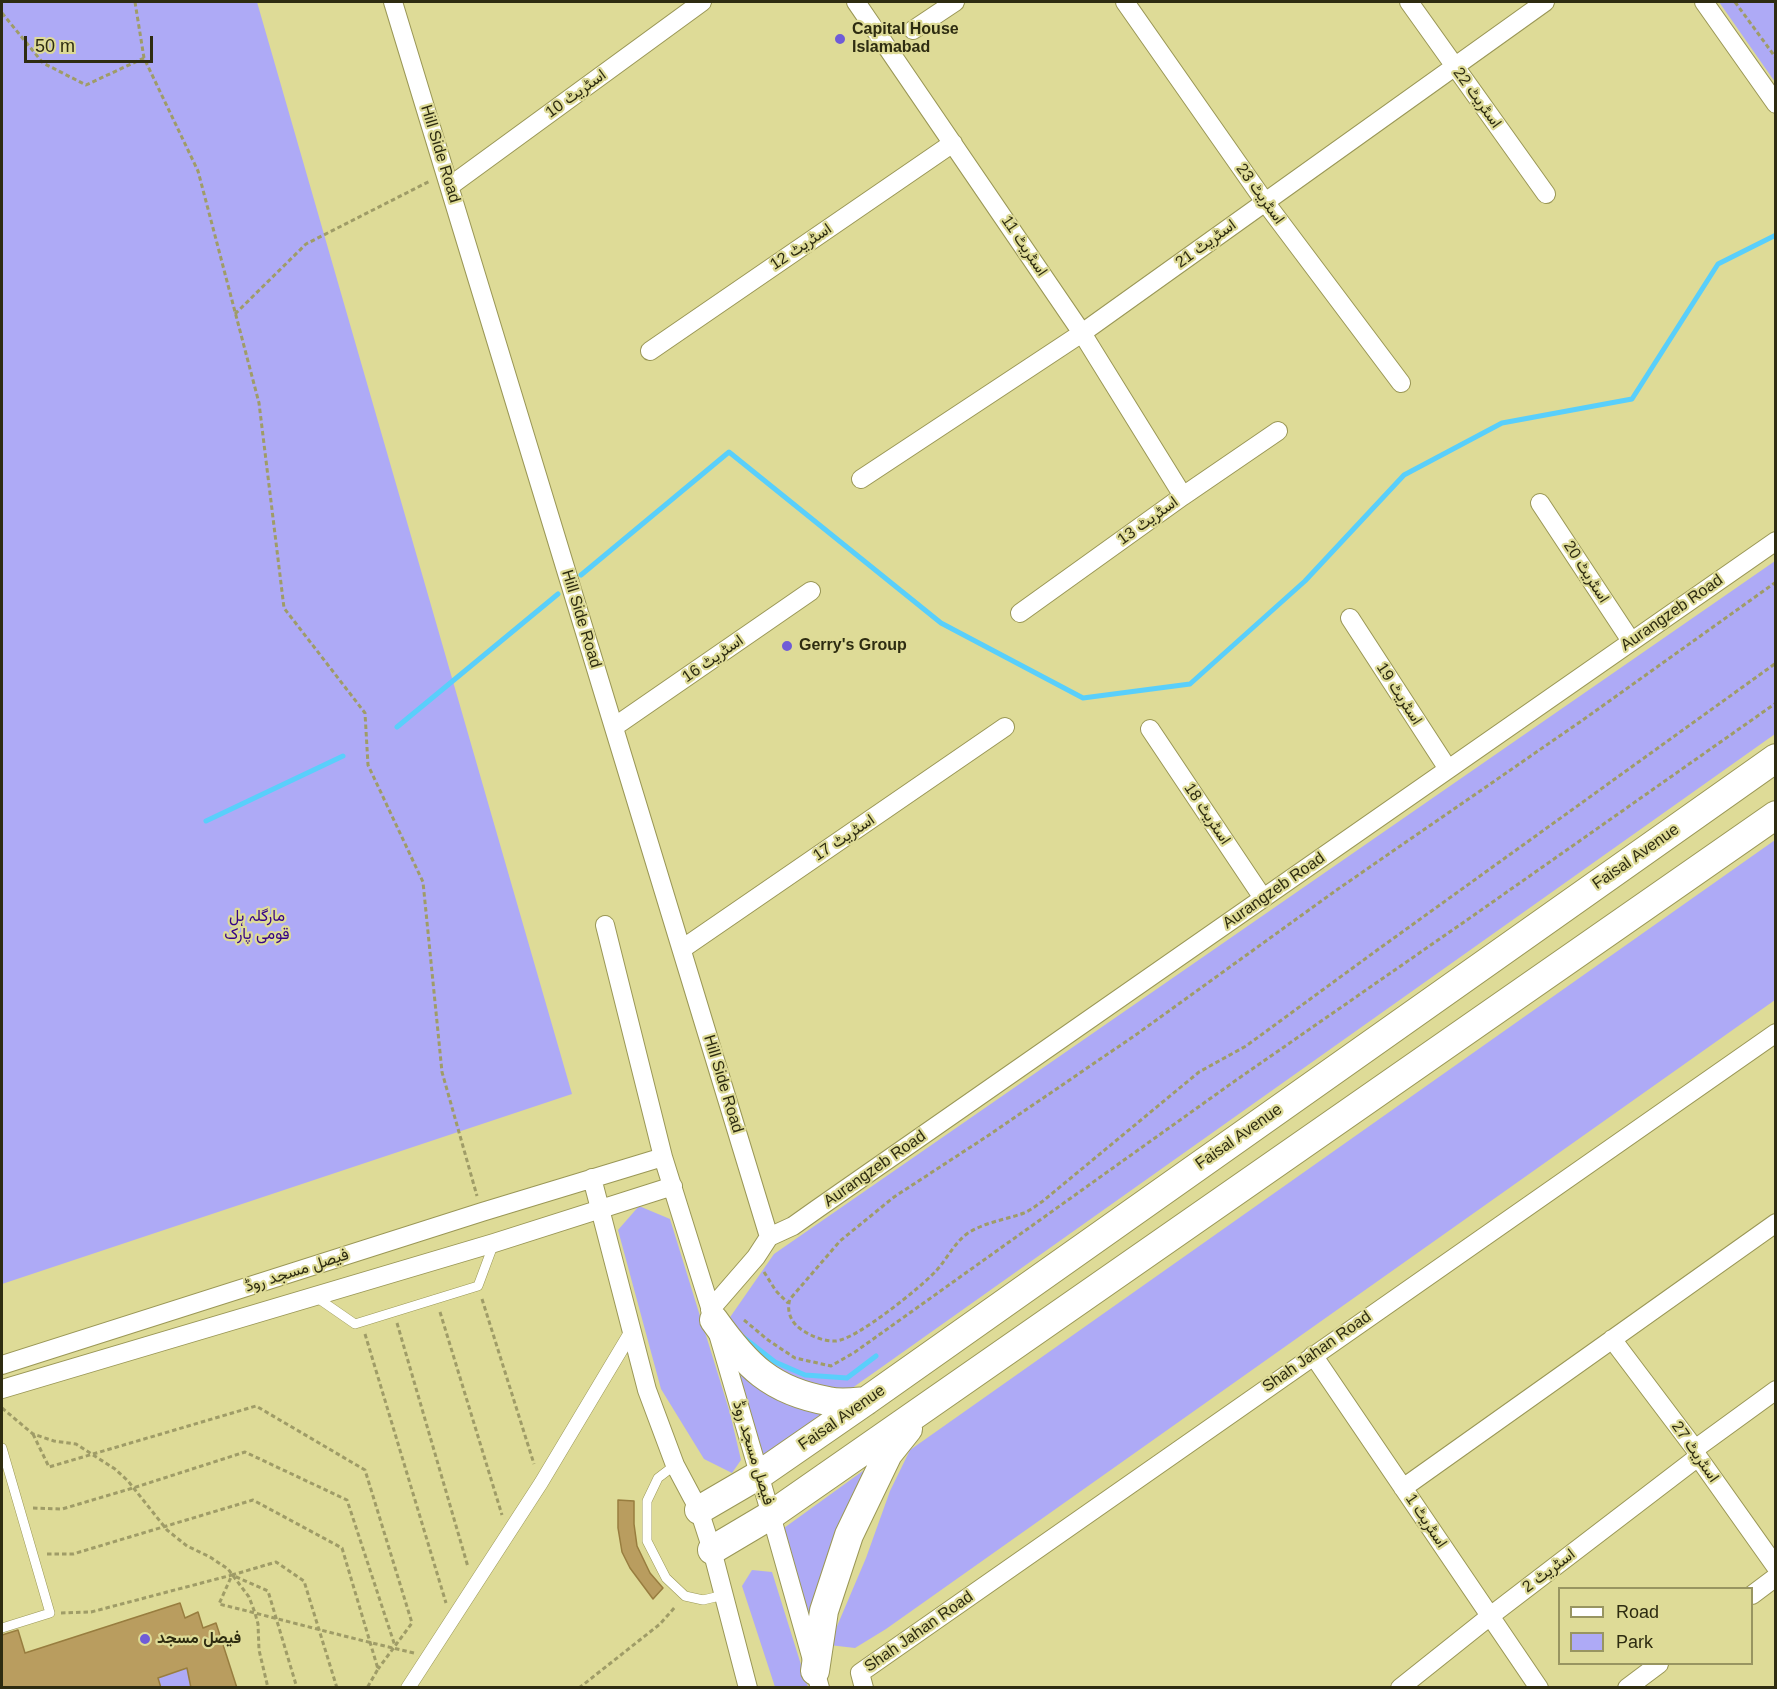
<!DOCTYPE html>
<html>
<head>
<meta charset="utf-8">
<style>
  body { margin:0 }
  #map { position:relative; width:1777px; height:1689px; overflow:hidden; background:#dedb97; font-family:Arial,sans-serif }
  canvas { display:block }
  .frame { position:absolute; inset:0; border:3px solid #2e2c11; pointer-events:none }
  .legend { position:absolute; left:1558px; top:1587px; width:195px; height:78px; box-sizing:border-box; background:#dedb97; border:2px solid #989561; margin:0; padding:8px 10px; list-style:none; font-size:18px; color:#2e2c11 }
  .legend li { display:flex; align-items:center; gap:12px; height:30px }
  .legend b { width:30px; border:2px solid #989561 }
  .scale { position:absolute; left:24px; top:36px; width:129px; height:27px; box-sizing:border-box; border:3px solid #2e2c11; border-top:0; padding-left:8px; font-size:18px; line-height:21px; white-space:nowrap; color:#2e2c11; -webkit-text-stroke:4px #dedb97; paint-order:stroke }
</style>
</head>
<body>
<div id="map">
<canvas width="1777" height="1689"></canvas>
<div class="frame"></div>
<ul class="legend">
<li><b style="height:8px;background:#fff"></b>Road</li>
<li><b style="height:16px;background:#aeaaf6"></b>Park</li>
</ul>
<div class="scale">50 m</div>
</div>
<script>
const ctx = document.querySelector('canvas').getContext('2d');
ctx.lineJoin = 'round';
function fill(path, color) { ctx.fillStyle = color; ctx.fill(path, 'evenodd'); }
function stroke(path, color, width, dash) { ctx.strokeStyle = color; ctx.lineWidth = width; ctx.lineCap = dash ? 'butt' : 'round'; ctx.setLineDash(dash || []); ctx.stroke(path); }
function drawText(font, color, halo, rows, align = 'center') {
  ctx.font = font + ' Arial,Vazirmatn,sans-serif'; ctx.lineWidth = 4.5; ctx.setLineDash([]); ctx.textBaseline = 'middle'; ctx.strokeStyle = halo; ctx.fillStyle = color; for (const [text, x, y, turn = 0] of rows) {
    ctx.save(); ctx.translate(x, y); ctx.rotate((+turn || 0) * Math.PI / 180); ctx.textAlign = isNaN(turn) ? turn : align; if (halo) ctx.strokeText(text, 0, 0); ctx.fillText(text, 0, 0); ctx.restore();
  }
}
fill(new Path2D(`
  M2,2H257L572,1094L2,1284Z
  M1719,2H1775V82Z
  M1775,561V734L848,1391L799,1384L765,1366L726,1323L774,1254Z
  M1775,840V1000L886,1629L855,1648L829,1645L866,1558L890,1491L910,1450Z
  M639,1206L670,1219L730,1413L741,1460L732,1473L704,1459L661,1389L618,1230Z
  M734,1361L827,1410L763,1458Z
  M878,1460L810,1623L784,1528Z
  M752,1570L772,1572L808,1687H775L742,1586Z
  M187,1668L191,1687H161L158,1678Z`), '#aeaaf6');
stroke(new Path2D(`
  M581,575L729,452L941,623L1083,698L1190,684L1305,581L1404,475L1502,423L1632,399L1718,264L1776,235
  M397,727L558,594
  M206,821L343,756
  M743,1337L775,1362L805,1375L847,1378L876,1356`), '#59cffb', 5);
const building = new Path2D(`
  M618,1500L634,1501V1524L637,1546L650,1573L663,1588L653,1599L630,1568L622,1552L618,1528Z
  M180,1603L185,1618L198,1612L203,1628L216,1623L237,1688H191L187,1668L158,1678L161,1688H2V1635L18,1630L25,1653Z`);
fill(building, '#b99d5f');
stroke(building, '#987d3f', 1.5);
const service = new Path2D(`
  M316,1297L355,1324L478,1286L494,1243
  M2,1448L50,1613L2,1628
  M675,1465L658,1478L647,1501V1541L666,1578L685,1596L703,1600L724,1595`);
const pedestrian = new Path2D(`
  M408,1688L541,1483L632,1331`);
const minor = new Path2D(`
  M393,2L769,1237
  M856,2L1082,333L1183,496
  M1125,2L1265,202L1401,383
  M1409,2L1546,194
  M1704,2L1776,104
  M913,30L955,2
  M450,186L702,2
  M650,351L953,143
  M861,479L1082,333L1545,2
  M1540,503L1631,641
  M1020,613L1183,496L1278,431
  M1350,618L1448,769
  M614,727L811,591
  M1150,729L1263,898
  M605,925L663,1157L714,1320L771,1515L820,1688
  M682,949L1005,727
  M592,1178L647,1390L675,1465L699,1510L712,1550L748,1688
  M769,1237L793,1226L817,1209L1776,541
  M710,1310L756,1257L769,1237
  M1612,1339L1695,1449L1698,1457L1776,1567
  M1313,1355L1539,1688
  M2,1365L482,1212L663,1157
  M2,1389L494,1243L673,1186
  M1695,1449L1776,1390
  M1403,1488L1776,1223
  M1752,1595L1776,1577
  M864,1688L860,1673L1776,1033
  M1400,1688L1489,1617L1698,1457
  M1627,1688L1659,1664`);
const primary = new Path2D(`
  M714,1320C746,1365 771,1391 828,1401C840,1404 854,1402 866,1401
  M699,1510L759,1475L866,1401L1776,758
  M712,1550L771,1515L1776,815
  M815,1671L824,1611L849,1535L888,1454L908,1429`);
stroke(service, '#9a9756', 10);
stroke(pedestrian, '#9a9756', 15);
stroke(minor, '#9a9756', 20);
stroke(primary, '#9a9756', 30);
stroke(new Path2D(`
  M135,2L144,58L198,171L259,403L284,608L365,713L368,765L423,882L442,1072L477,1196
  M1735,2L1776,58
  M2,13L43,63L86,85L144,58
  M235,314L306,244L430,181
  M1776,582L1580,722L1338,889L1137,1034L986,1137L894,1197L840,1241L790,1299C786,1311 791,1323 802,1330C811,1336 825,1342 836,1341C857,1339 920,1288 936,1271C947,1259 954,1243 968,1233C985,1222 1005,1220 1024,1213C1031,1210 1037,1205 1043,1201L1199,1072L1246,1046L1380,948L1776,663
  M764,1272L776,1291L788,1303
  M482,1299L534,1464
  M440,1312L502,1515
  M744,1320L768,1340L795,1358L831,1366L855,1352L1232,1083L1477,913L1776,703
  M397,1323L468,1567
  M365,1334L446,1603
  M2,1408L33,1434L54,1441L76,1444L115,1469L128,1481L167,1530L187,1546L210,1557L228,1569L249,1597L255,1613L258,1624L259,1650L268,1688
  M33,1434L49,1467L256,1406L365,1470L412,1623L378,1669
  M33,1508L62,1509L133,1488L245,1452L347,1500L395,1646
  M47,1554H73L253,1500L342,1548L378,1669L367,1688
  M61,1613L91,1612L232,1575L268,1591L297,1688
  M337,1688L304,1581L276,1562L232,1575L219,1604C284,1620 349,1638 414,1653
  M579,1688L660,1624L676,1606`), '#9f9c67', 3, [4.5, 3]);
stroke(service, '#fff', 9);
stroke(pedestrian, '#fff', 14);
stroke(minor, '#fff', 18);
stroke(primary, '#fff', 28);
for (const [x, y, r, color] of [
  [840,39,6,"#6f5cd7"],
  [787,646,6,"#6f5cd7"],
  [145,1639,6,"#6f5cd7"]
]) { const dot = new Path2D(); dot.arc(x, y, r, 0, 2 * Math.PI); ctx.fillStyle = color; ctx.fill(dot); stroke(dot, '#dedb97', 2); }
drawText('bold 16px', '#2e2c11', '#dedb97', [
  ["Capital House",852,30],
  ["Islamabad",852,48],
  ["Gerry's Group",799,646],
  ["فیصل مسجد",157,1639]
], 'left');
drawText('16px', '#2e2c11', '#dedb97', [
  ["اسٹریٹ 10",576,94,-36],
  ["اسٹریٹ 22",1477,98,54],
  ["Hill Side Road",440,154,73],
  ["اسٹریٹ 23",1260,194,54],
  ["اسٹریٹ 21",1206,244,-36],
  ["اسٹریٹ 11",1024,246,56],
  ["اسٹریٹ 12",801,247,-34],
  ["اسٹریٹ 13",1148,521,-36],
  ["اسٹریٹ 20",1586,572,57],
  ["Aurangzeb Road",1672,613,-35],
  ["Hill Side Road",581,619,73],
  ["اسٹریٹ 16",713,659,-35],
  ["اسٹریٹ 19",1399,694,57],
  ["اسٹریٹ 18",1207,814,56],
  ["اسٹریٹ 17",844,838,-34],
  ["Faisal Avenue",1636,857,-35],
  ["Aurangzeb Road",1274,891,-35],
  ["Hill Side Road",723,1084,73],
  ["Faisal Avenue",1239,1137,-35],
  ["Aurangzeb Road",875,1169,-35],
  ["فیصل مسجد روڈ",297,1271,-18],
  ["Shah Jahan Road",1317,1352,-35],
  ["Faisal Avenue",842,1418,-35],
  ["اسٹریٹ 27",1695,1452,55],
  ["فیصل مسجد روڈ",753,1453,73],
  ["اسٹریٹ 1",1426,1521,56],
  ["اسٹریٹ 2",1549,1571,-37],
  ["Shah Jahan Road",919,1632,-35]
]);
drawText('16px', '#340387', '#dedb97', [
  ["مارگلہ ہل",257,917],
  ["قومی پارک",257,935]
]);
</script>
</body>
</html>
